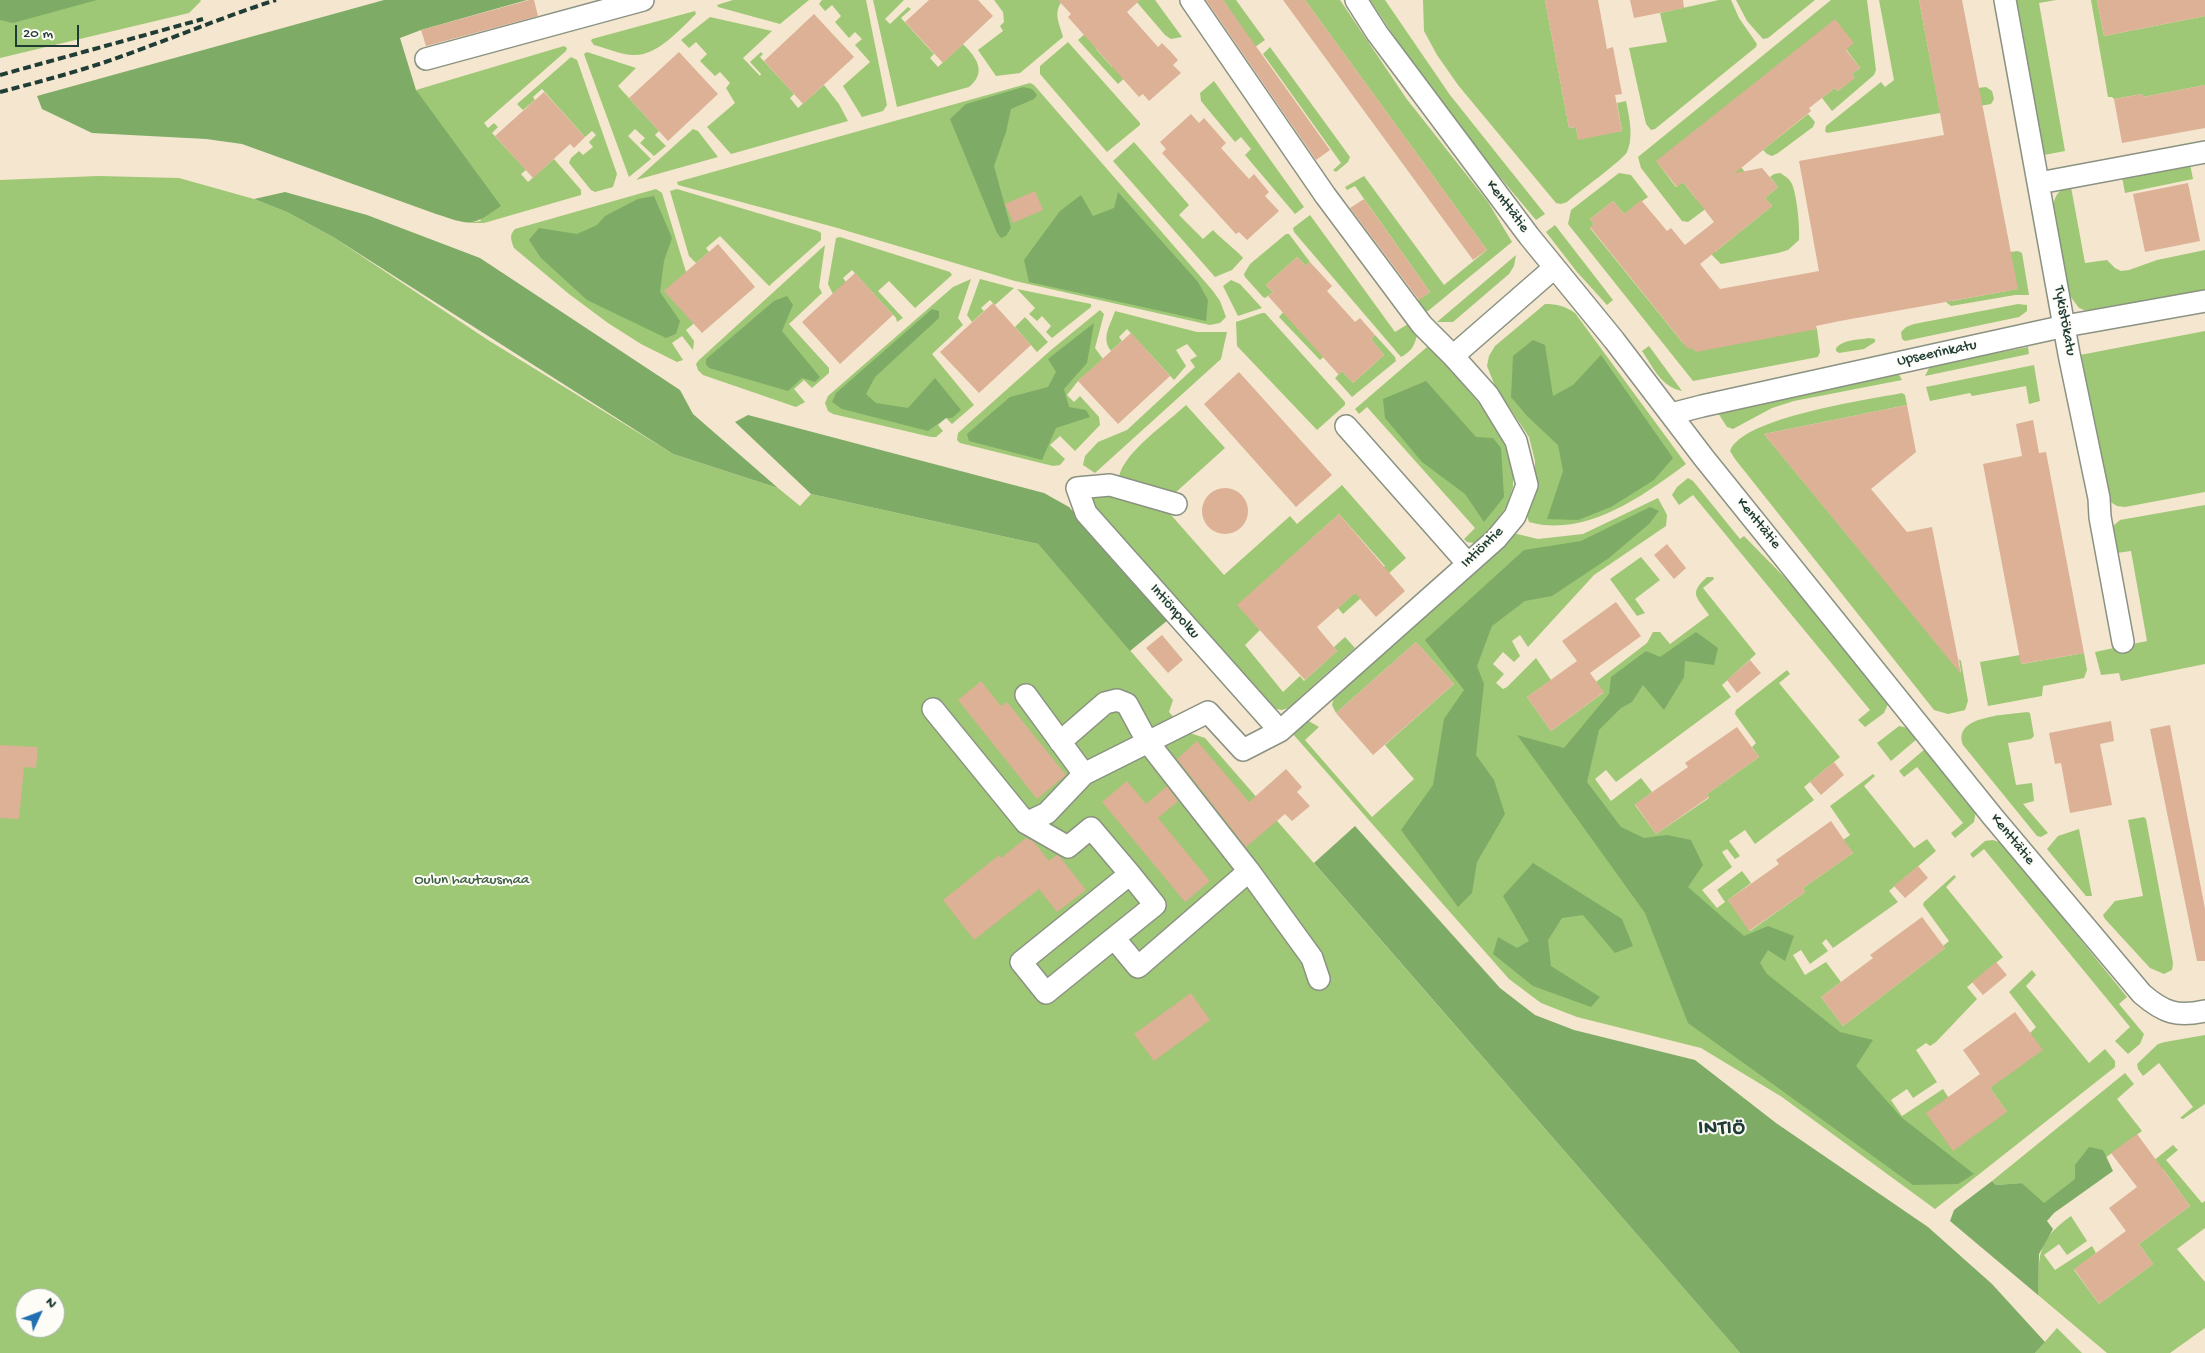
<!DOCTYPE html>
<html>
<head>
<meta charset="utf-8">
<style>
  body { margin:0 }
  #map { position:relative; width:2205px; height:1353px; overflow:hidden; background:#f5e6d0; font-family:"Gochi Hand",sans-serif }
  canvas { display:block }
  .north { position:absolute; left:15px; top:1288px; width:50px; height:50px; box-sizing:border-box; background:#fdfcf7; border:1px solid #a4b0a9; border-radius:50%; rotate:47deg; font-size:14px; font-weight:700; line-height:20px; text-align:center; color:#1f3d34 }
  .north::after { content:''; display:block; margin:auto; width:18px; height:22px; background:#1f6fb2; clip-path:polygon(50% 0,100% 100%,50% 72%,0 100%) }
  .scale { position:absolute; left:15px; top:25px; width:64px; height:22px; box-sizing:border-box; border:2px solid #1f3d34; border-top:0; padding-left:6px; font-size:15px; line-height:18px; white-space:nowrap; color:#1f3d34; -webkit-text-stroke:4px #fdfcf7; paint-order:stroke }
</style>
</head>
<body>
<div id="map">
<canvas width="2205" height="1353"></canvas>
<div class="north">N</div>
<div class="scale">20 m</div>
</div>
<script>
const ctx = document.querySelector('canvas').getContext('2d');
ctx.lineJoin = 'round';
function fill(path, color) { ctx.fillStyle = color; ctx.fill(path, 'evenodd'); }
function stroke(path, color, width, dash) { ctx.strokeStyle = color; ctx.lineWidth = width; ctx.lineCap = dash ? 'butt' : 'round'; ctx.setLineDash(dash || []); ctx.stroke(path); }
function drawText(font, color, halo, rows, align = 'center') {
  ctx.font = font + ' "Gochi Hand",sans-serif'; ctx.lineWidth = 4; ctx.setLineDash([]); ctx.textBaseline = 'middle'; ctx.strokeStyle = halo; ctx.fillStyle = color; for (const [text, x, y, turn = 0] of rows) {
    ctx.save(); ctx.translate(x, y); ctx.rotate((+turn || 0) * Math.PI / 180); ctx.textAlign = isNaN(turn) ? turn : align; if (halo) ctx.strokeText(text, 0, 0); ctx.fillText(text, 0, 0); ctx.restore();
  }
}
fill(new Path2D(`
  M0,0H200L201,1L189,13L0,58Z
  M733,0H809L780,24L718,7L717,5Z
  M822,0H866L887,105L883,111L862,117L843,86L870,62L855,45L862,39L855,32L849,38L835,22L841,16L832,5L825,11L819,4Z
  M873,0H904L885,19L890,24L908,7L911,9L901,18L934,54L930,58L938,67L963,44C977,58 987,72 969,87L897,107Z
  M994,0H1063C1052,13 1060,24 1063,37L1020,73L996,76L978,50L1003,31L1000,26L1004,22L1003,12Z
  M1135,0H1155L1182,37L1171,39L1165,35Z
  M1223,0H1236L1265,40L1255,47Z
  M1305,0H1340L1406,98L1488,202L1512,242L1428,311H1422L1415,302L1430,292L1355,186L1347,190L1345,187L1364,176L1444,285L1487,250Z
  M1370,0H1385L1450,95L1545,214L1536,220C1476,150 1420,77 1370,0Z
  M1423,0H1545L1569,128L1576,127L1578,139L1622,131L1617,103L1626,101C1629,116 1634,137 1627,152C1624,159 1576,194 1567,202L1561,204L1556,203L1458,85L1437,55L1424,31Z
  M1719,0H1731L1739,18L1757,44L1756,47L1655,129L1651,130L1646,124L1629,48L1667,42L1660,13Z
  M1736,0H1815L1768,38L1763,39L1747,21Z
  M1831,0H1867L1876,70L1874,75L1832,111L1822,98L1835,88L1838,91L1854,78L1852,74L1860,68L1846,49L1657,162L1676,187L1683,182L1696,199L1739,164L1744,171L1746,179L1688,222L1682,221L1641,168L1638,157Z
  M1879,0H1919L1939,107L1978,88L1986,87L1992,91L1994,99L1991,104L1827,133L1825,131L1826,126L1881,82L1885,87L1894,80Z
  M2015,0H2056L2039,3L2065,151L2044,155Z
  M2091,0H2097L2104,36L2205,16V85L2143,97L2142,94L2114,99L2112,97H2108Z
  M695,11L696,14C680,29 657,57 632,55C619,54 606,48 594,45L591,41L592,39Z
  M710,17L772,31L743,58L760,76L761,74L750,62L761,52L763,54L760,57L794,94L790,98L798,108L824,85L839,104L848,121L731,154L707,127L735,103L726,88L730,83L720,72L715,76L700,61L707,54L696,42L689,48L681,40Z
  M1087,32L1100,45L1096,49L1112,67L1116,64L1127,76L1118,84L1078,40Z
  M1068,42L1140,123V125L1107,152L1040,74V66Z
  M564,46L567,48L566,51L484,123L488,128L494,123L498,127L492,133L526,170L521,174L528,182L554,159L581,190V195L484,223H467L481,221L416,90Z
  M1270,47L1350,157L1348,162L1336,172L1333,170L1341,163L1263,54Z
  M587,52L636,68L618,86L659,131L655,135L666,146L654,156L640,143L645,138L635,129L628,136L651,159L629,177L585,57L584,54Z
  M571,57L577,60L617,174L613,187L595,192L591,190L569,163L571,158L579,151L583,155L593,147L589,142L596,135L592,131L585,137L542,89L533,97L535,100L523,110L517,104Z
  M1214,81L1304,207L1295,214L1245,155L1251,149L1241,137L1235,142L1201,101L1200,93Z
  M1030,83L1034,85L1213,291L1220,301L1226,317L1220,323L1210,325L1015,281L834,227L678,185L677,182Z
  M1808,114L1815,122L1813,127L1778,153L1772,156L1767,154L1763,150Z
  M693,129L698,131L718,157L636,180Z
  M1134,142L1189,205L1179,215L1203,239L1213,230C1218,236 1241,254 1243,258L1232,270L1215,277L1113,161Z
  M2190,164L2193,179L2125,193L2122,177Z
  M1619,173L1631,175L1648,197L1624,214L1613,201L1590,219L1594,224L1590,228L1683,343L1817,329L1820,352L1818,357L1693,381L1568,224L1571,210Z
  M1780,173C1785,176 1789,178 1792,184C1797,196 1800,227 1799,240L1788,250L1778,253L1721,264L1707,250L1711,247L1715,252L1772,206L1765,198L1778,187L1770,177L1774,174Z
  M98,176L179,178L254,199L287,212L333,237L488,340L673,454L778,488L800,506L811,494L1038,544L1173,700L1169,712L1187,732L1205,738L1740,1353H0V180ZM25,1298H55V1328H25Z
  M2071,187L2085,263L2107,260L2115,268L2121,271L2129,270L2157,260L2205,250V291L2092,313L2079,308L2070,296L2053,207C2055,194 2059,189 2071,187Z
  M656,189L662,193L686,272L697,321L686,330L694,341L693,350L682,336L672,343L683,360L677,362L641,344L608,323L569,294L514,248C511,240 509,235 515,229Z
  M677,189L818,231L821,233V240L769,286L720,236L706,248L709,252L696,263L689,256L670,191Z
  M1310,215L1395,332L1408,324L1417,335C1415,345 1411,352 1401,357L1294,232L1293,228Z
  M1555,225L1613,300L1607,305L1577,272L1546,232Z
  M1286,234H1289L1310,262L1306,266L1297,257L1266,285L1273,292L1265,298L1263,297L1245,277L1244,274L1250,264Z
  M840,237L950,272L952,275L915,308L889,281L878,291L903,318L897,322L896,318L852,270L843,278L846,282L833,294L828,284L836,238Z
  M825,245L819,287L822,293L789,324L829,368V373L812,388L804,380L794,389L805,402L796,407L703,375L698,370L696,364L699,360Z
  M2018,251L2022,253L2029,295H2015L1951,306L1946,302L1947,275L1952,301L2017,289L2010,252Z
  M1516,255L1514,266L1509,274L1453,322H1437Z
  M971,279L958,318L963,325L932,354L974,405L952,424L946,418L938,425L943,431L936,437H931L833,414L828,411L825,403L828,396L953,287Z
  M980,279L1014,288L995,305L990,300L981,308L984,311L972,322L967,315Z
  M1231,280L1240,284L1262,308L1238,316L1223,286Z
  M1017,289L1091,304V307L1052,338L1046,332L1051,326L1042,316L1037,321L1029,314L1035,308Z
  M1545,304C1557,304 1565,306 1575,313L1686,464C1643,496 1585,538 1529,522L1526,513L1535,486V461L1529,437L1495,386L1487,366L1489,356L1495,346Z
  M2018,304L2027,305V311L2019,317L1905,341L1902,339L1901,332L1906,327L1914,324Z
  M1286,309C1297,329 1308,342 1327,354L1320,360L1279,317Z
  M1100,310L1104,314L1095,348L1103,359L1078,381L1067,395L1074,402L1080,396L1099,417L1100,425L1075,451L1060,436L1050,445L1065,459L1060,465L1053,466L960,443L957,440L958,433L1051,350Z
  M1115,311L1197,332H1227L1221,359L1095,473L1083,465L1085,456L1098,442L1127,430L1195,367L1190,360L1197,356L1187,344L1176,350L1186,366L1174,380L1127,329L1119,337L1122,341L1111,351C1101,338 1110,326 1115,311Z
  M1262,313H1265L1345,402V405L1317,430L1237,346L1236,322Z
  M1025,317L1048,342L1037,352L1015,327Z
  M2205,331V492L2125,507L2117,506L2109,501L2080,355Z
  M1375,335L1395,357L1396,361L1352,397L1335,378L1342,371L1353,383L1384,355L1371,339Z
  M1869,338L1875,339V342L1864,349L1839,353L1836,351V348C1844,339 1857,340 1869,338Z
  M1649,346L1682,391C1661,387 1653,367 1642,351Z
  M1427,347L1433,349L1501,429L1513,465V487L1507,506L1489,531L1474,543L1467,542L1464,539L1475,528L1367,407L1359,414L1355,409Z
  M2028,347L2029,354L1925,376L1930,366Z
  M2034,365L2040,401L2029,404L2026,386L1972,396L1970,393L1930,401L1926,387Z
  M1898,373L1902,380L1794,401L1772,408L1733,429L1727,427L1718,413Z
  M1902,393L1905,395L1907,405L1764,434L1961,673L1959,659L1961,661L1968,701L1965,710L1948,714L1934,710L1735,459L1730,451C1743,417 1867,400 1902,393Z
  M1186,405L1225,448L1175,493L1119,477C1123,453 1168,422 1186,405Z
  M1688,478L1693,481L1740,539L1744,536L1792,585L1888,704L1884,713L1865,727L1858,720L1870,710L1693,495L1679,505L1672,495L1677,487Z
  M1342,485L1406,558L1343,614L1338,608L1385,566L1339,514L1238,605L1260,630L1245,645L1283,692L1300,676L1304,681L1337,651L1334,647L1345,637L1355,648L1288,708L1282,710L1271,708L1091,507V495L1094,492L1164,507L1224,575L1290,516L1297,524Z
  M1658,498L1667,515L1666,526L1594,575L1528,647L1520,635L1512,641L1520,656L1514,662L1503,652L1493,664L1504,674L1496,683L1503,689L1507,687L1536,658L1551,680L1527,697L1551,731L1603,693L1596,682L1647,643L1653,632H1660L1670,644L1709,615C1697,597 1688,594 1707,577H1713L1714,579L1703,588L1756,654L1722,685L1731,697L1616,782L1606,770L1595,779L1611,801L1641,778L1652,792L1635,805L1656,834L1709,798L1707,794L1759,757L1752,747L1756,743L1735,714L1736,710L1787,670L1790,674L1779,683L1840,757L1804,787L1814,800L1755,844L1745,830L1729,841L1740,856L1735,859L1727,849L1722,852L1732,867L1702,890L1717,908L1725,902L1717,890L1742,871L1751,883L1728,900L1750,931L1805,892L1803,888L1853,853L1843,840L1850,835L1830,806L1873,774L1875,776L1864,786L1914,848L1927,839L1936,851L1889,891L1898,902L1833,948L1826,939L1822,943L1828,951L1810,964L1801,950L1793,955L1805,975L1826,962L1841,982L1821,997L1843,1026L1945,948L1943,946L1949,941L1923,905L1924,902L1954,875L1956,877L1946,887L2003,957L1967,987L1977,999L1936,1042L1930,1046L1926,1043L1916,1050L1937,1082L1913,1098L1907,1089L1891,1100L1902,1116L1943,1089L1948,1097L2007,1112L1990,1088L2030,1033L2036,1027L2009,992L2032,970L2036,975L2026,986L2089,1063L2105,1049L2115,1061V1067L1935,1209L1782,1097L1701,1048L1577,1017L1541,1003L1509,979L1292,733L1307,720L1319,727L1305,740L1372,817L1414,779L1385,745L1454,684L1416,642L1336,713L1332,705L1335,693L1513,533L1538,539L1583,534Z
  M2205,505V664L2121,681L2119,673L2101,675L2095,652L2147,641L2131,551L2117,553L2111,528L2120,520Z
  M1641,557L1660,580L1635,599L1645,613L1637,616L1610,579Z
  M2084,653L2087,670L2084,678L2043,686L2042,696L1988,706L1980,662L2020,655L2022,664Z
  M2027,712L2030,713L2034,736L2031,739L2008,743L2016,785L2032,783L2034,801L2023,804L2048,833L2041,837L2037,836L1963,745C1952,715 2008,715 2027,712Z
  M1899,726L1908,728L1917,739L1891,761L1877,743Z
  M1925,749L1976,811L1974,822L1955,838L1951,833L1963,823L1917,767L1904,777L1899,771Z
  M2144,817L2146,819L2173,963L2172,970L2164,974L2150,968L2105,919L2103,915L2115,901L2143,896L2128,820Z
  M2079,829L2092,896H2086L2047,849L2058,836Z
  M1993,840L2002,843L2127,997L2119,1004L2144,1034L2140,1044L2128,1054L2115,1041L2130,1027L1984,849L1973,858L1970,854L1985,841Z
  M2205,1035V1104L2183,1119L2180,1118L2193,1107L2159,1063L2143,1076L2138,1069L2137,1064L2158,1044L2165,1042Z
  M2125,1073L2134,1084L2117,1099L2142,1131L2105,1158L2103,1150L2076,1179L2044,1204L2022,1183L1996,1185L1992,1181Z
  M2173,1145L2178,1150L2166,1160L2202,1203L2205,1201V1228L2177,1249L2205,1282V1328L2170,1353H2107L2038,1295C2039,1255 2036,1241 2071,1216L2087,1241L2067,1255L2059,1244L2044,1255L2055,1270L2092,1246L2096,1253L2074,1270L2099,1304L2153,1264L2139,1244L2190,1206L2163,1169L2142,1170Z
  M2057,1328L2082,1353H2035Z`), '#9ec875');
fill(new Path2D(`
  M0,0H97L13,23L0,20Z
  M384,0H527L421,30L400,38L416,90L501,206C470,228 471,225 436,214L242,144L206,139L92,133L42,109L37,96Z
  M1023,87L1032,89L1037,95L1034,99L1011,109L1006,132L994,166L1011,228L1006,236L1001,238L997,233L950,119L966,104Z
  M285,192L367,215L480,258L680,390L693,414L778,488L673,454L333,237L287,212L254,199Z
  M1118,192L1198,282L1208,300L1206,321L1029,282L1024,260L1060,211L1081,195L1093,216L1114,208Z
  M654,196L672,238L664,261L660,292L680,321L676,334L666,338L587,300L541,258L529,240L539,228L577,234L597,225L605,216L638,199Z
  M787,296L793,305L782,331L820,377L815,382L802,378L788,391L709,368L706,364V359L774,301Z
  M932,309L939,311V318L875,377L866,394L876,403L908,408L935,378L961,410L952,418H946L928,431L842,409L832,402L836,393Z
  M1094,323L1087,363L1064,389L1069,407L1086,410L1090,417L1056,428L1042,460L969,441L967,434L1010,397L1048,387L1056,372L1048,359Z
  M1533,340L1545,345L1553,396L1573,385L1601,355L1673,458L1654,480L1611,507L1578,520L1547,519L1563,471L1558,445L1527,416L1511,397L1513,356Z
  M1426,381L1476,437L1493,438L1501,448L1504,497L1484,522L1465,494L1422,462L1385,418L1383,399Z
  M748,415L1044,493L1069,507L1168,620L1130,651L1038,544L811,494L735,422Z
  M1650,507L1659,511L1649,524L1609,558L1552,596L1525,601L1492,626L1477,666L1484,684L1476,755L1494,780L1505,814L1477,862L1472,893L1458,907L1401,830L1433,785L1444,719L1464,690L1425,640L1524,550L1581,541Z
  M1696,632L1718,648L1714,665L1685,661L1684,677L1664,710L1643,685L1632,702L1621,708L1599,730L1587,782L1621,827L1644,838L1667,835L1691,840L1703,865L1688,887L1744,936L1768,926L1794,936L1785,961L1768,950L1760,963L1767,974L1840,1032L1873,1040L1856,1066L1901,1117L1974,1174L1958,1184L1913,1185L1688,1023L1645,913L1517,735L1564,748L1609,694L1611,677L1646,651L1660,657Z
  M1355,826L1500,988L1535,1015L1574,1030L1695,1060L1776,1123L1928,1227L1992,1284L2045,1342L2035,1353H1740L1314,863Z
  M1533,863L1622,919L1633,946L1615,953L1583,915L1562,918L1548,940L1551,966L1600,997L1591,1007L1533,986L1493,954L1498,937L1517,948L1529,941L1503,896Z
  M2089,1147L2103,1150L2113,1171L2054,1213L2047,1221L2053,1229L2039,1254L2038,1295L1950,1221L1954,1210L1992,1181L1996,1185L2022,1183L2044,1203L2075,1179V1165Z`), '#7eac66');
fill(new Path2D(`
  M529,0H534L538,16L426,46L421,30Z
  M929,0H978L993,16L943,63L905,22Z
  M1058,0H1140L1127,12L1158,47L1162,43L1170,51L1178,60L1173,65L1181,73L1149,101L1143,94L1139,97L1068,17L1071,14Z
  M1206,0H1223L1330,150L1316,160Z
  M1283,0H1305L1487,250L1473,260Z
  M1545,0H1598L1607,49L1613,47L1622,94L1615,95L1622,131L1578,140L1576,127L1569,128Z
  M1630,0H1683L1684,8L1634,18Z
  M1919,0H1962L2018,289L1840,321L1816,326L1817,329L1696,352L1692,348L1688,349L1590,227L1594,224L1590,219L1613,201L1624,214L1641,200L1667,231L1671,228L1685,245L1714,222L1683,182L1677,187L1656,161L1835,19L1854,43L1846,50L1860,68L1852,74L1855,78L1838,91L1835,88L1809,108L1811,111L1735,173L1762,168L1778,187L1765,198L1772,206L1700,264L1720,289L1819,271L1799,161L1944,135Z
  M2097,0H2205V16L2104,36Z
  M814,14L854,57L803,104L764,61Z
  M679,52L718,94L668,141L629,98Z
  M2205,85V128L2122,143L2114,99L2142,94L2143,97Z
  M544,92L585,137L574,148L570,144L533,178L495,136Z
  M1191,114L1199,123L1204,118L1226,143L1221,148L1249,179L1254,174L1269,192L1265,196L1279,211L1247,240L1239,232L1236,234L1162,153L1166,149L1160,142Z
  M2188,183L2200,241L2145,252L2133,194Z
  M1035,191L1043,210L1013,223L1005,204Z
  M1364,199L1430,292L1419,300L1350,208Z
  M718,244L755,287L702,333L664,291Z
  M1297,257L1306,266L1310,262L1332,286L1327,291L1355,322L1360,318L1367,326L1375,335L1371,339L1384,355L1353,383L1342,371L1339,375L1268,296L1273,292L1266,285Z
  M855,273L893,315L840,364L802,322Z
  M993,303L1031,345L979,393L940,352Z
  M1131,333L1170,376L1118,424L1078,381Z
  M1239,372L1332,475L1296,507L1204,404Z
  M1907,405L1916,452L1871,489L1907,532L1932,527L1961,674L1764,434Z
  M2033,420L2039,453L2046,452L2084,653L2021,664L1983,464L2022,456L2016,424Z
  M1202 511a23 23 0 1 1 46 0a23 23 0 1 1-46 0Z
  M1339,514L1405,591L1376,617L1355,593L1317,627L1337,651L1305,680L1237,605Z
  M1667,544L1686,568L1674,579L1654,555Z
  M1616,602L1641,636L1590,673L1604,692L1551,731L1527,697L1577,661L1562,641Z
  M1162,635L1183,660L1168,673L1146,648Z
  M1416,642L1454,684L1373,755L1336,713Z
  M1750,660L1761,673L1737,693L1727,680Z
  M981,681L1001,706L1007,702L1066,775L1037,799L958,700Z
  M2111,721L2114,741L2100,744L2112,805L2070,813L2061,763L2055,764L2049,733Z
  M2170,725L2205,909V961H2197L2150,729Z
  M1737,727L1759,757L1707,794L1709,797L1656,834L1635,804L1688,767L1685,763Z
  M1197,741L1249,802L1286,769L1302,787L1297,792L1310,806L1292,821L1285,814L1246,847L1177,759Z
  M0,745L38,747L36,768L24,767L19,819L0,818Z
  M1834,762L1844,775L1821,795L1810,782Z
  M1127,781L1146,804L1167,786L1178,801L1158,818L1210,881L1185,902L1102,802Z
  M1831,821L1853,853L1803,888L1805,892L1749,931L1728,900L1779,864L1776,860Z
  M1026,838L1034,842L1049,861L1057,855L1060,857L1086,890L1057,912L1039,889L974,940L943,900L999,855L1001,858Z
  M1918,866L1928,878L1905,898L1894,886Z
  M1922,917L1945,948L1843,1026L1821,997L1873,958L1870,955Z
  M1996,962L2007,975L1983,995L1972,982Z
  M1191,993L1210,1020L1154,1061L1134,1034Z
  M2015,1012L2043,1050L1990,1088L2007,1112L1953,1151L1926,1113L1980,1074L1963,1050Z
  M2137,1134L2190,1206L2139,1244L2153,1264L2099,1304L2074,1269L2126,1231L2109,1208L2137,1187L2111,1153Z`), '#dcb195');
const minor = new Path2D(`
  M1191,0L1325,195L1422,325L1453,356
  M1356,0L1377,33L1529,236L1614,340L1704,458L1993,817L2142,994C2164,1013 2177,1017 2205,1011
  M2005,0L2069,354L2099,498L2100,517L2123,642
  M426,59L643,0
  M2039,183L2205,152
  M1671,414L1702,406L2065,326L2205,301
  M1346,426L1468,564
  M1176,504L1110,485L1077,488L1086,513L1280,731
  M1026,695L1084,774
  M933,709L1026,823L1047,813L1084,774L1208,712L1243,750L1280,731L1496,539L1515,516L1527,485L1516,441L1488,395L1453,356L1554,268
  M1060,742L1105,703L1117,700L1127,704L1147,741L1249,871L1312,958L1319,979
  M1026,823L1068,847L1091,828L1130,874L1021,962L1046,993L1114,938L1138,967L1249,871
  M1114,938L1155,905L1130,874`);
stroke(minor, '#8a9282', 24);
stroke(minor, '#fff', 21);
stroke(new Path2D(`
  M0,75L203,19
  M0,92C46,80 92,68 136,51C183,34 229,15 276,0`), '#1f3d34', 4, [8, 4]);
drawText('15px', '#1f3d34', '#fdfcf7', [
  ["Kenttätie",1507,207,53],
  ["Tykistökatu",2064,321,80],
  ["Upseerinkatu",1937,354,-12],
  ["Kenttätie",1758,524,51],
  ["Intiöntie",1483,548,-44],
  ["Intiönpolku",1174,612,49],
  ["Kenttätie",2012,840,51]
]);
drawText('15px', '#3f6044', '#fdfcf7', [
  ["Oulun hautausmaa",472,881]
]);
ctx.letterSpacing = '1px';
drawText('bold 20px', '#1f3d34', '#fdfcf7', [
  ["INTIÖ",1722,1130]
]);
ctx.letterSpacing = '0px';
</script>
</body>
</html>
